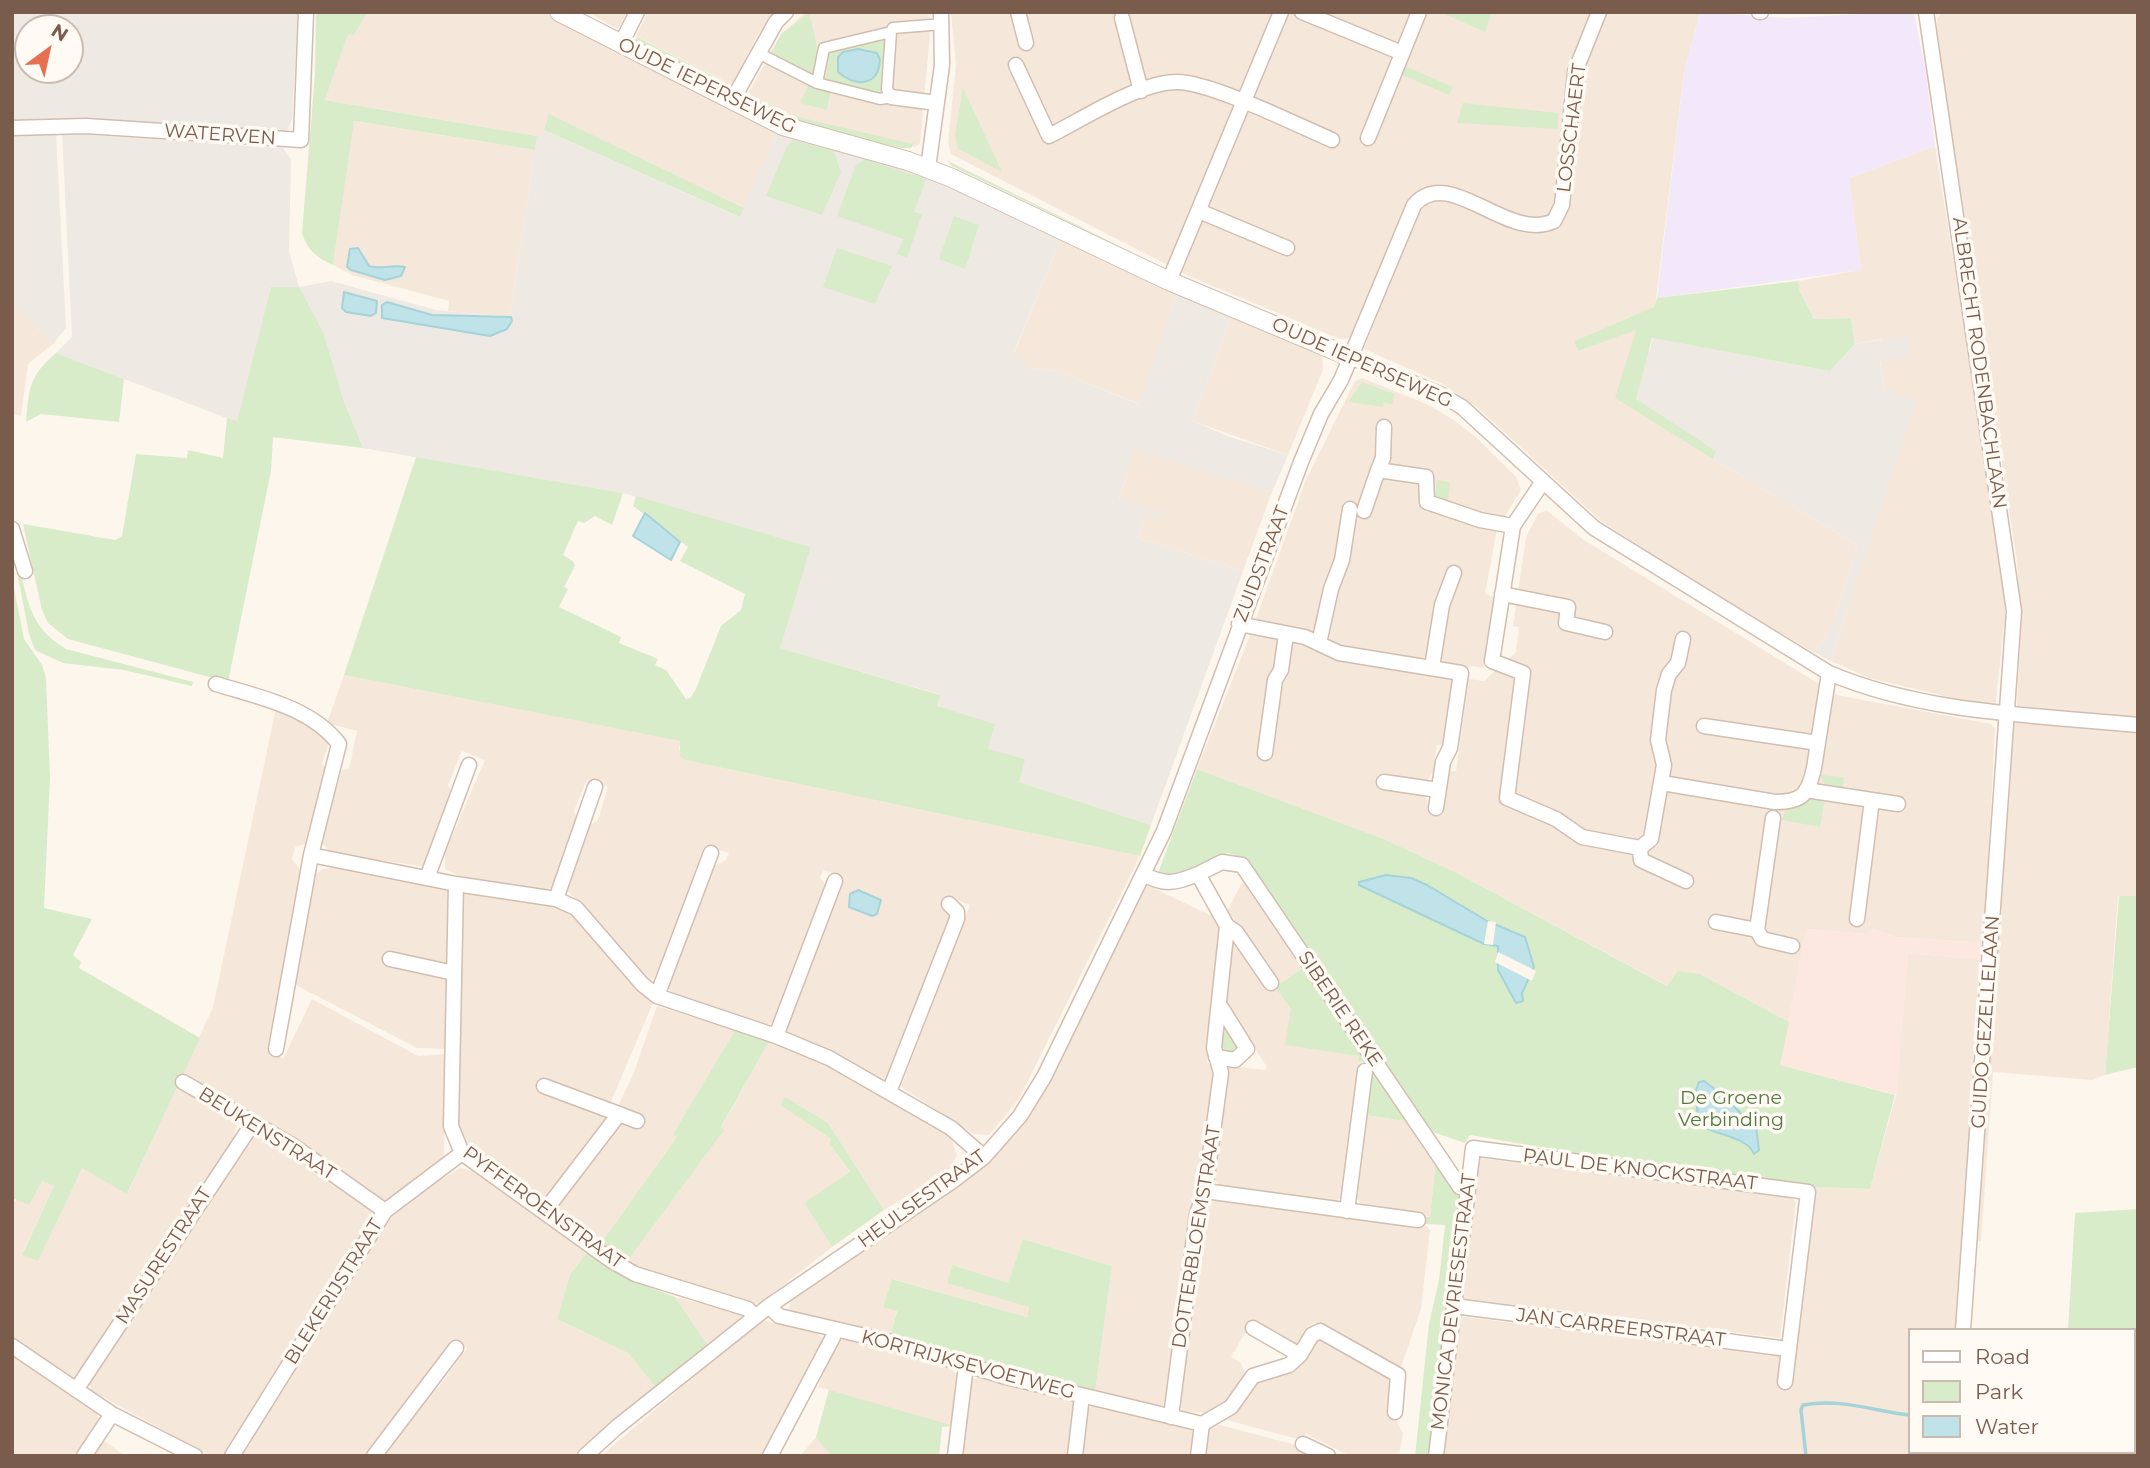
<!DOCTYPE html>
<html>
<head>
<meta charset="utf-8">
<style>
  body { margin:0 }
  #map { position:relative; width:2150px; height:1468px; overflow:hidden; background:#fdf6ec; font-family:Montserrat,sans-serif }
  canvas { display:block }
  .frame { position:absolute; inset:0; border:14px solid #7a5c4d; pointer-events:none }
  .legend { position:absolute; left:1908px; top:1328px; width:228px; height:126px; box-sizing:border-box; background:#fffaf3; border:2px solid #cabbb1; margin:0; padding:9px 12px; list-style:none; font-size:21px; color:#7a5c4d }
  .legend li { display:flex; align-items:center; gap:14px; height:35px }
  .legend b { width:35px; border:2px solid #cabbb1 }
  .north { position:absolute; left:14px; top:14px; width:70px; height:70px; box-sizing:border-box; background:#fffaf3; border:2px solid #cabbb1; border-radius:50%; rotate:33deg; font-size:19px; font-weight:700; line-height:28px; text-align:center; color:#7a5c4d }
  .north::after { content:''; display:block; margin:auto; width:24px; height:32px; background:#e76f51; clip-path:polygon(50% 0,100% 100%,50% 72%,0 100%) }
</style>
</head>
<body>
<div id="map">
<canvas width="2150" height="1468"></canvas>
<div class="frame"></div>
<ul class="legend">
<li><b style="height:9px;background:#fff"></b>Road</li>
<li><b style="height:19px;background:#d8ecc9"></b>Park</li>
<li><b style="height:19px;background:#bfe3e8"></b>Water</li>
</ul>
<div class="north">N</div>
</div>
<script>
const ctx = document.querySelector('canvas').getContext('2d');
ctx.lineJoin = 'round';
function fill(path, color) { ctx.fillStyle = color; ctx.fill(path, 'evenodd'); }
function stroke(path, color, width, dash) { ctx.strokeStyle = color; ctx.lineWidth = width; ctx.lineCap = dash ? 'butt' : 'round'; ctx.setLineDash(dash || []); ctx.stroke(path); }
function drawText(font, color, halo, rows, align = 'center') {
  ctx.font = font + ' Montserrat,sans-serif'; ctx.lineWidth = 7; ctx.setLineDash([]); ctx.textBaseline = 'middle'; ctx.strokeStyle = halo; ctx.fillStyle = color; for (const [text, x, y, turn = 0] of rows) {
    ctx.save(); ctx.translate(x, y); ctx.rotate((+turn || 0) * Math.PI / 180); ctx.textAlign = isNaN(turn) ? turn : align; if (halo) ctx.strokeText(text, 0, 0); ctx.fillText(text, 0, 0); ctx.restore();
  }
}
fill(new Path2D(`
  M367,12H544L777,133L744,208L550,115L542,136H537L325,100L348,33L354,36Z
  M587,12H627L618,29Z
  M648,12H775L758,35L732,85L636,36Z
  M806,12H929L930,34L920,144L915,147L789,117L747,96L781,34Z
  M951,12H1593L1556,203L1550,216L1544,219L1516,216L1453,189L1443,186L1424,188L1409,201L1354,332L1350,338L1340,339L1189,276L951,154L948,142L956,65Z
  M1605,12H1700L1684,72L1655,307L1574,341L1578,351L1636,329L1713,459L1857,545L1833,625L1815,653L1714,594L1601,521L1478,408L1443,384L1364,349L1419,208L1428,200H1447L1534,232L1548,230L1563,219L1568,210L1578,92L1592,39Z
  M1943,12H2138V718L2017,706L2021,624L2017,562L1936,30L1937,19Z
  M353,121L535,150L510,317L448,311L449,301L352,275L333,265Z
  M1935,146L1990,487L2006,608L1995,708L1869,678L1831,661L1867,550L1884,388L1880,361L1882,339L1855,344L1851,318L1814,319L1800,292L1798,281L1861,270L1849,178Z
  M1061,239L1177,294L1140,404L1056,371L1029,368L1014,353Z
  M12,302L53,344L28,364L21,416L12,414Z
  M1231,318L1322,355L1323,370L1288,455L1193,421Z
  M1362,378L1429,405L1455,421L1477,438L1516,477L1521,490L1497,529L1485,594L1494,597L1484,668L1471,666L1451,686L1442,745H1437L1433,772L1427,781L1380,775L1378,787L1421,793L1426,796L1429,810L1442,811L1449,771H1456L1469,679L1484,681L1516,652L1519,627L1513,626L1526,537L1538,514L1546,510L1584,540L1837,695L1991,724L1995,729L1984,943L1896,937L1873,929L1867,934L1806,929L1789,1022L1700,974L1668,986L1455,872L1384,839L1197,769L1251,633L1305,482L1355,381Z
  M1134,449L1272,492L1243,571L1138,538L1145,515L1119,499Z
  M344,675L681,741L679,749L685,760L1140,856L1019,1099L989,1135L974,1134L901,1087L970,905L945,896L942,903L951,917L888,1080L883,1081L793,1037L787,1031V1022L840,876L824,870L820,877L827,889L775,1022L763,1026L674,997L666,984L712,867L726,860L729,853L708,847L663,964L653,979L641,975L588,910L566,890L587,827L598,820L608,787L587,779L574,811L578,821L551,888L542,890L459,876L445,869V852L485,760L462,751L448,785L452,793L427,859L422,866L332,854L323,844V836L342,770L349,769L357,731L327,723Z
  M276,708L300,719L325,735L329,743L322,764L327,768L311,837L305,844L295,847L292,859L303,874L267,1050L283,1059L312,999L418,1056L445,1054L444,1158L385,1201L181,1077L213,1007Z
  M2016,723L2138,733V896H2118L2105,1075L2092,1080L1993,1072L1981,1241L1963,1242L1955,1330H1910V1452H1947V1456H1443L1458,1316L1773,1356L1775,1352L1782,1357L1789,1384L1815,1187L1870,1189L1896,1095L1908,953L1996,961L2012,726Z
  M337,867L453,889L446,1049L417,1048L294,984L312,887L316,874L323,869Z
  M1244,879L1305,967L1359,1056L1358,1061H1361L1345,1191L1342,1197L1331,1203L1220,1186L1214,1180L1212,1171L1225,1072L1229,1066L1266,1070L1267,1067L1225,1003L1234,917L1226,913Z
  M1147,885L1212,916L1222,935L1207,1063L1213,1064L1216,1070L1168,1398L1163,1405L1153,1406L1095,1392L1112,1266L1023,1239L1008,1284L954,1265L1029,1307L1027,1317L893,1279L883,1306L897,1310L890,1336L789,1312L791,1299L961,1182L994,1157L1013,1136L1030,1111L1143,889Z
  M461,892L544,904L571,911L630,983L653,1003L609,1106L539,1080L537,1087L604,1113L610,1118L545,1200L482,1159L466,1144L459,1130Z
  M657,1006L735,1030L673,1134L677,1137L601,1243L558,1211V1203L617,1127L622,1123L640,1126L645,1118L618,1106L633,1075Z
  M770,1040L818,1060L944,1131L950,1136L957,1155L949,1170L884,1210L828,1123L781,1105L831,1139L829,1143L850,1173L804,1203L832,1247L759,1304L743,1303L640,1268L628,1260L723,1130L721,1128Z
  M177,1085L238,1121L233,1139L87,1361L74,1376H67L12,1339V1203L42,1181L54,1186L22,1254L82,1167L128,1193Z
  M1365,1115L1411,1122L1436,1158L1430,1217L1366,1207L1359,1202L1355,1193Z
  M260,1134L366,1203L371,1211L372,1220L227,1453L211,1456L92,1391L89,1383L255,1136Z
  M1477,1158L1791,1197L1796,1202L1780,1338L1467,1299L1466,1303L1461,1302Z
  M461,1168L480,1173L493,1182L587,1253L570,1274L557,1319L628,1353L656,1388L578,1456H379L424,1392L438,1388L467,1348L452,1339L368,1456H238L382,1226L422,1190Z
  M1219,1198L1425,1224L1430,1230L1421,1309L1400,1370L1314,1322L1296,1346L1252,1321L1231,1357L1241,1363L1245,1373L1228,1402L1210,1413L1183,1412L1179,1401L1205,1206Z
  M675,1297L737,1312L742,1316L741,1321L708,1346Z
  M765,1321L815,1332L823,1338L824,1343L765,1456H601L757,1323Z
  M844,1338L898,1349L952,1369L956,1374L951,1427H942L939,1456H800L816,1437L829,1390L818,1387L836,1344Z
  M1319,1339L1390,1378L1393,1412L1403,1434L1399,1456H1350L1306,1434L1301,1440L1227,1420L1252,1386L1300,1365L1314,1342Z
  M12,1355L96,1412L99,1420L76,1456H12Z
  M980,1377L1071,1399L1076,1407L1071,1456H962L971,1380Z
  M1095,1404L1188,1427L1194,1432L1193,1456H1080L1085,1411Z
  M1216,1424L1300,1446L1323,1456H1202L1208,1431Z
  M102,1439L125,1456H90Z`), '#f5e8da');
fill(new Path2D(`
  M1806,929L1867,934L1873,929L1896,937L1984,943L1983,960L1908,953L1897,1095L1780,1065Z`), '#fde8e0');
fill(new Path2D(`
  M12,12H298L292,120L287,131L275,133L116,122L12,121ZM28,28H70V70H28Z
  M544,130L739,217L777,133L868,157L954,186L1061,239L1014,352L1029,368L1056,371L1139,404L1177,294L1231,318L1193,421L1227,436L1288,455L1272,492L1134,450L1119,498L1162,512L1160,519L1145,515L1138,538L1243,571L1151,825L1019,782L988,749L937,706L939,694L779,648L811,547L623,493L363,448L344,402L271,288L237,422L56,353L72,337L62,133L283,148L291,159L289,251L299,287L331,281L436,310L510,317L537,136H542Z
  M56,133L66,328L53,344L12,302V135Z
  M1910,335L1911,356L1880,361L1884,388L1916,401L1831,661L1815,653L1833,625L1857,545L1713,459L1716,451L1636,399L1653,338L1830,371L1855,344Z`), '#efe9e4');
fill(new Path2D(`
  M1700,12L1787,18L1897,12L1914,14L1925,67L1935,146L1849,178L1861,270L1657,298L1684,72Z`), '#f3e8fa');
fill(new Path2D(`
  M316,12H367L354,36L348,34L325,100L537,136L535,150L354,121L333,265C316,257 308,251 302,233L315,74Z
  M1440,12H1492L1485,32Z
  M809,13C815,37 822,54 810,77L770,55L781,34Z
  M889,36L884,95L825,82L830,47Z
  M637,37L729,84L727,88L636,40Z
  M1405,66L1453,87L1449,95L1402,75Z
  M809,84L831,89L827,110L800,103Z
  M963,88L1002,172L958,149L955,135Z
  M749,95L790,115L912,144L916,141L911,148H901L806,125L747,98Z
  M1463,103L1558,113V129L1457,123Z
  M549,114L744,208L740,217L544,130Z
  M793,140L834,151L841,172L822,215L766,196L787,146Z
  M865,159L926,179L914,212L922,214L907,258L897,254L903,239L837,216L856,165Z
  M947,160L950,162L1158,265L952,166Z
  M954,216L979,225L965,269L939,259Z
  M837,248L892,266L875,304L823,287Z
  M1798,281L1800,292L1814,319L1851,318L1855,344L1830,371L1652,338L1636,399L1716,451L1713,459L1615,398L1636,330L1578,351L1574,341L1654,307L1657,298Z
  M271,287H299L323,332L344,402L363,448L273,437L271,471L228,682L68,639L48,623L42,610L23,524L115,540L122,536L136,454L187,458L188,450L223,458L227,418L237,421Z
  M56,353L124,379L119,422L41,414L26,422C29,388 29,376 56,353Z
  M1362,382L1395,394L1392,405L1384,402L1383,407L1348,402Z
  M416,457L623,493L612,525L595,516L584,523L578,521L563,555L573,561L575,566L564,587L568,589L559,607L621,637L619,643L658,659L655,665L666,670L686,699L690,698L696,689L721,626L741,610L745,594L680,561L688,547L633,506L636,496L811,547L780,648L940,695L937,706L995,724L988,749L1025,759L1019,782L1151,825L1140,856L685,760L680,756V741L344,675Z
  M1437,480L1450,482L1448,501L1435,500Z
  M17,555C27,596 27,626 66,649L193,682L192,686L124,670L63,663L35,650L29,634L14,556Z
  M12,578L24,639L42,665L46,678L50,778L44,908L92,919L73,955L81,962L79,968L200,1038L127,1194L82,1168L38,1261L22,1255L54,1186L42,1181L29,1205L15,1199L12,1203Z
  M1197,769L1384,839L1455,872L1667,986L1678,971L1700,974L1789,1022L1780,1065L1895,1095L1870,1189L1815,1187L1657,1167L1470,1135L1465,1143L1430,1131L1241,857L1228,853L1176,876L1158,873Z
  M1820,775L1844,777L1843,789L1826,786Z
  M1811,797L1825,798L1820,827L1782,820L1786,809Z
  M2119,896H2138V1067L2105,1075Z
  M1305,967L1411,1122L1365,1115L1364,1062L1358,1061L1359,1056L1285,1045L1291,1009L1275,987Z
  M1226,1026L1239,1046L1228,1054L1221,1051L1217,1043L1221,1027Z
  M735,1030L770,1040L721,1127L724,1130L628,1260L601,1243L677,1137L673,1134Z
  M785,1097L828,1123L884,1210L832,1247L804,1203L850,1172L829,1143L831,1139L780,1105Z
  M1436,1158L1460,1198L1430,1456H1415L1429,1324L1439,1280L1445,1225L1425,1224L1426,1217H1430Z
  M2138,1209V1456H2077V1452H2134V1330H2068L2075,1213Z
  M1023,1239L1112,1266L1095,1392L1004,1370L890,1336L897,1311L883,1307L892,1279L1027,1317L1029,1307L947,1283L953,1265L1008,1283Z
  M587,1253L622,1276L675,1297L708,1346L656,1388L628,1353L557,1319L570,1274Z
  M829,1390L951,1425L942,1427L939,1456H832L816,1437Z`), '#d8ecc9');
const water = new Path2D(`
  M858,49L877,53L880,60C878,87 856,87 838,72V57L843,52Z
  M358,248L369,266C382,270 392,264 405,267L401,276L385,280L351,270L347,267L350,249Z
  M344,292L377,301L376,313L371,316L346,312L342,308Z
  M387,302L432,315L511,317L512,321L507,329L490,336L382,318V305Z
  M645,513L680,542L671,560L633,536Z
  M1386,875L1411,878L1427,885L1487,921L1525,937L1534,967L1522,993L1523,1001L1516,1003L1498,970V946L1484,944L1359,885V882Z
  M858,890L881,900L877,914L872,916L849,907L850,894Z
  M1704,1081C1724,1094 1737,1112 1756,1126L1759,1150L1754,1154C1747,1136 1713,1135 1698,1124L1696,1090L1699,1082Z`);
fill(water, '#bfe3e8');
stroke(water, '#a5d3da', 2);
fill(new Path2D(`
  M1488,921L1496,922L1493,945L1484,944Z
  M1498,952L1536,971L1532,981L1495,962Z`), '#fdf6ec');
stroke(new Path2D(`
  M2134,1388L2138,1389
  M1806,1456L1801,1410L1803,1405C1843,1398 1872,1411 1910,1415`), '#a5d3da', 3.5);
const pedestrian = new Path2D(`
  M891,32L893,28L943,24
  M758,53L817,83L824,48L891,32L887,89L891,97L880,99L817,83`);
const minor = new Path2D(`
  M1018,12L1026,43
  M1302,12L1402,53
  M1759,12H1761
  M1926,12L2014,611L1963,1330
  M1122,18L1141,91
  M621,44L637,12
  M1016,65L1049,136C1083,119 1139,82 1177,82C1211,82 1297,125 1332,140
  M891,97L937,103
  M732,101L776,22L786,12
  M12,128L86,126L301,140L306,12
  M1368,138L1419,12
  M928,168L942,65L941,12
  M1199,211L1287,248
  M1169,281L1281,12
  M1350,357L1440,394L1462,407L1594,528L1829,673C1926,714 2035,715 2138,725
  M1378,470L1383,458L1384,427
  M1542,483L1513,526L1492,661L1523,673L1507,798L1556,819L1582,837L1640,848
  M1364,511L1378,470L1426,477L1427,502L1480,520L1513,526
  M12,529L25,571
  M1502,594L1568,607L1566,623L1605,632
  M1239,624L1305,637L1339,653L1461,673L1450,748L1443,762L1436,808
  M1319,643L1331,589L1342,560L1350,509
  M1432,667L1442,605L1454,573
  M216,684C258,697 311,707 339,744L311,855L276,1049
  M1704,726L1818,743
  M1265,753L1275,680L1281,670L1286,634
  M1384,782L1438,790
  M1662,783L1775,802C1802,802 1808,795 1814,768L1829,673
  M1806,790L1898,804
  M1640,848L1651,839L1664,765L1658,740L1664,690L1669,674L1678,663L1683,639
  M1640,848L1641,860L1686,881
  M311,855L456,884L556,899L576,908L642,984L657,996L776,1036L829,1058L951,1128L984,1157
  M1143,874C1165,886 1176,883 1198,874L1227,926L1214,1048L1221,1073L1205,1191L1197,1214L1171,1417
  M1198,874L1222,862L1242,865L1460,1187H1467
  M427,878L469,765
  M456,884L451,1126L462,1153L612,1261L635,1274L748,1309L755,1317
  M556,899L595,787
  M1857,919L1872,800
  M1716,922L1757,930L1762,939L1792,946
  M1227,926L1236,932L1271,983
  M1757,930L1773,818
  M390,959L454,973
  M657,996L711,853
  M776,1036L835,881
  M1216,1057L1235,1060L1247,1049L1219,1004
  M183,1082L292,1145L385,1211
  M544,1086L619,1114L544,1212
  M889,1092L957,919V912L949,904
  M619,1114L637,1121
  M1205,1191L1418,1220
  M1347,1211L1365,1071
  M769,1306L779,1316L895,1343L1006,1377L1202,1424L1231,1407L1253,1376L1289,1365L1300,1355L1312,1335L1320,1331L1398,1375L1395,1412
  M1454,1306L1788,1349
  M1253,1328L1300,1355
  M12,1346L112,1414L195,1456
  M76,1390L253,1123
  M1303,1444L1328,1456
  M84,1456L112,1414
  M232,1456L385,1211L462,1153
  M374,1456L456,1348
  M585,1456L617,1427L769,1306L954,1180L984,1157L1020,1116L1044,1077L1164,831L1301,462L1321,414L1341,380L1414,205C1450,164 1507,243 1554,221L1562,205L1575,72L1599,12
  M770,1456L833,1337L835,1329
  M955,1456L966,1365
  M1075,1456L1082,1396
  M1198,1456L1202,1424
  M1436,1456L1473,1148L1808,1192L1785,1382
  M1957,1456V1452`);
const tertiary = new Path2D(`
  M559,12L783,126L908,161L952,178L1169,281L1350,357`);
stroke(pedestrian, '#d1beb0', 13);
stroke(minor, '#d1beb0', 17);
stroke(tertiary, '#d1beb0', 20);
stroke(pedestrian, '#fff', 10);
stroke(minor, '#fff', 14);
stroke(tertiary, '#fff', 18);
drawText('19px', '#7a5c4d', '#fffaf3', [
  ["OUDE IEPERSEWEG",707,86,26],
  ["LOSSCHAERT",1572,128,-83],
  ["WATERVEN",220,135,4],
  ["OUDE IEPERSEWEG",1362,363,24],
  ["ALBRECHT RODENBACHLAAN",1979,363,82],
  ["ZUIDSTRAAT",1262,564,-69],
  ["SIBERIE REKE",1340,1009,56],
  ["GUIDO GEZELLELAAN",1986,1022,-86],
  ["BEUKENSTRAAT",267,1134,32],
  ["PAUL DE KNOCKSTRAAT",1640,1170,7],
  ["HEULSESTRAAT",922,1199,-36],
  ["PYFFEROENSTRAAT",543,1208,36],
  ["DOTTERBLOEMSTRAAT",1197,1237,-81],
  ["MASURESTRAAT",164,1256,-57],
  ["BLEKERIJSTRAAT",334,1292,-58],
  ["MONICA DEVRIESESTRAAT",1454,1302,-83],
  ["JAN CARREERSTRAAT",1621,1328,7],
  ["KORTRIJKSEVOETWEG",968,1365,15]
]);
drawText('19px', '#537a41', '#fffaf3', [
  ["De Groene",1731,1098],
  ["Verbinding",1731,1120]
]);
</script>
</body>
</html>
